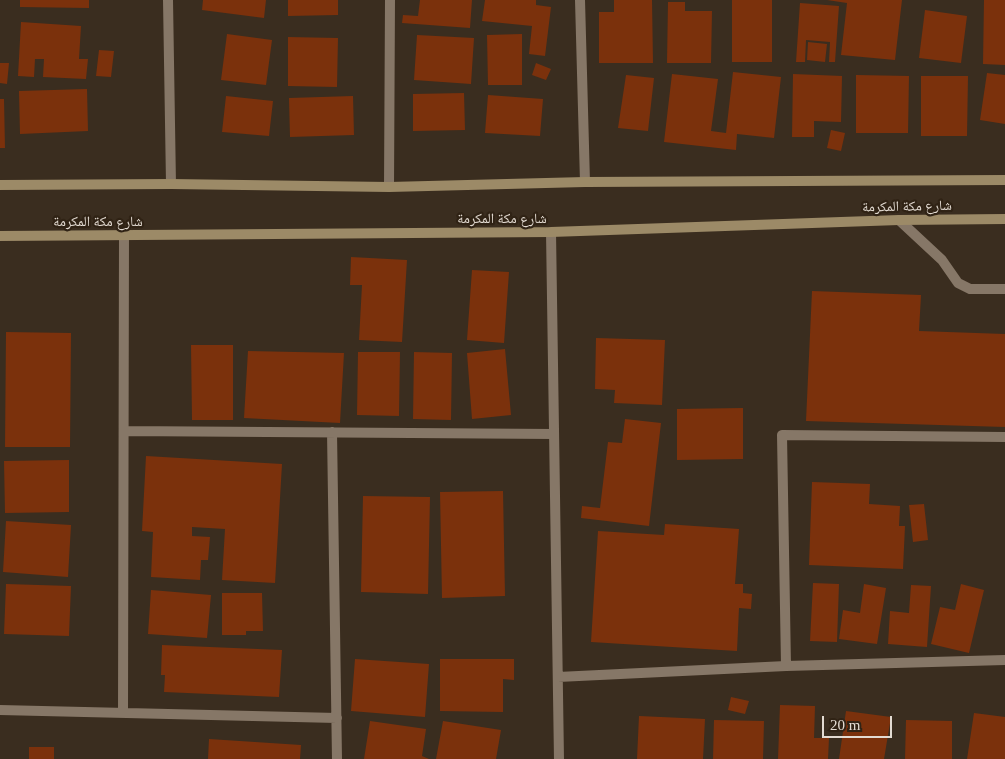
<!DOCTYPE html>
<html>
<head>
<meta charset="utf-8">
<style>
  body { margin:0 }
  #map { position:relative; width:1005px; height:759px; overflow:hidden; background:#3a2d1f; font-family:"Times New Roman",serif }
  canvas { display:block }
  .scale { position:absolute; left:822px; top:716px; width:70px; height:22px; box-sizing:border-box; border:2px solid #e3dbd2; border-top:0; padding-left:6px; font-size:15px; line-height:18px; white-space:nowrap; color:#e3dbd2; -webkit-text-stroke:4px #302315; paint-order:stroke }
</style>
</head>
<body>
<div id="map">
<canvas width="1005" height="759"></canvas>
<div class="scale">20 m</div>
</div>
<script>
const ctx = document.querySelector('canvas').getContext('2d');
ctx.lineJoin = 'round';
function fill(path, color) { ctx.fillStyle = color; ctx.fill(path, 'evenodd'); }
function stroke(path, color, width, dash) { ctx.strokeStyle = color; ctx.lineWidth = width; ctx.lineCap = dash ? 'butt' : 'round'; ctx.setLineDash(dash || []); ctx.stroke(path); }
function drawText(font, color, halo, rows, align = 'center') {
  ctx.font = font + ' "Times New Roman","Noto Naskh Arabic",serif'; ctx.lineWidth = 4.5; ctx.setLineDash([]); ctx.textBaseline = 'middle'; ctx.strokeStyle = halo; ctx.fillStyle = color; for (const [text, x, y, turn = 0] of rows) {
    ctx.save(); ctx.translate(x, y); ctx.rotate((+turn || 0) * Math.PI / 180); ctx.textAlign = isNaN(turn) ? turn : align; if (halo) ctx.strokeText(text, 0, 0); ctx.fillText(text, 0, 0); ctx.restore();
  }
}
fill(new Path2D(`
  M20,0H89V8L20,7Z
  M203,0H266L264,18L202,10Z
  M288,0H338V15L288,16Z
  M420,0H472L470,28L402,23L403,15L418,16Z
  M485,0H536V5L551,7L545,56L529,54L532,26L482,21Z
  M614,0H652L653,63H599V12H614Z
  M732,0H772V62H732Z
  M827,0H902L895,60L841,55L847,3Z
  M984,0H1005V65L983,64Z
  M668,2H685V11H712L711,63H667Z
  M800,3L839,6L835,62H829L830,42L806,40L805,62H796Z
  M925,10L967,16L961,63L919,58Z
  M21,22L81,26L79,59H88L86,79L43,77L44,59H35L34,77L18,76Z
  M227,34L272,40L266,85L221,80Z
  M522,34V85H488L487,35Z
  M417,35L474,38L471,84L414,80Z
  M288,37L338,38L337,87L288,86Z
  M808,42L827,44L825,62L807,60Z
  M99,50L114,51L111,77L96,76Z
  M0,63H9L7,84L0,83Z
  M536,63L551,69L546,80L532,75Z
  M733,72L781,77L774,138L737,134L736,150L664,142L672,74L718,79L711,131L726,133Z
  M987,73L1005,75V124L980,120Z
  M793,74L842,76L841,122L814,121V137H792Z
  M626,75L654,78L648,131L618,128Z
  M856,75L909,76L908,133H856Z
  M921,76H968L967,136H921Z
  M87,89L88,131L20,134L19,91Z
  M464,93L465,130L413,131V94Z
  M488,95L543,99L540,136L485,133Z
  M226,96L273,101L269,136L222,132Z
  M353,96L354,135L290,137L289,98Z
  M0,99H4L5,148H0Z
  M831,130L845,133L841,151L827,148Z
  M351,257L407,260L402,342L359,340L362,285H350Z
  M472,270L509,272L504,343L467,340Z
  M812,291L921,295L919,331L1005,334V427L806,421Z
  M6,332L71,333L70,447H5Z
  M596,338L665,340L662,405L614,403L615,390L595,389Z
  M191,345H233V420H192Z
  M505,349L511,415L472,419L467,353Z
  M248,351L344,353L340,423L244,418Z
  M358,352H400L399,416L357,415Z
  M414,352L452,353L451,420L413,419Z
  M743,408V459L677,460V409Z
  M625,419L661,423L649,526L581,518L582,506L600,508L608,442L622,443Z
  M146,456L282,464L275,583L222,580L225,529L192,527V536L210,537L208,560H201L200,580L151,577L153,532L142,531Z
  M69,460V512L5,513L4,461Z
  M812,482L870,484L869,504L900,506L899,526H905L903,569L809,565Z
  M503,491L505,596L442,598L440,492Z
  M363,496L430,497L428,594L361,592Z
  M924,504L928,540L913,542L909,505Z
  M6,521L71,525L68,577L3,572Z
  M665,524L739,529L735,584H743V593L752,594L751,609L739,608L737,651L591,642L598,531L664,535Z
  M813,583L839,584L837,642L810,641Z
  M6,584L71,586L69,636L4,634Z
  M864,584L886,588L877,644L839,639L843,610L860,613Z
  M961,584L984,590L969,653L931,644L940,607L955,610Z
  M911,585L931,586L927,647L888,644L890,611L909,613Z
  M151,590L211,595L207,638L148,634Z
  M222,593H262L263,631H246V635H222Z
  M162,645L282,650L279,697L164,692L165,675H161Z
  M355,659L429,664L425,717L351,711Z
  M440,659H514V680L503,679V712L440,711Z
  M731,697L749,701L745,714L728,710Z
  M780,705L815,706L814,738H829L828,759H778Z
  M846,711L891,717L884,759H839Z
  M974,713L1005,717V759H967Z
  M639,716L705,719L703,759H637Z
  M714,720L764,721L763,759H713Z
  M906,720L952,721V759H905Z
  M370,721L426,729L422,756L429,759H364Z
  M443,721L501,730L496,759H436Z
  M209,739L301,745L300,759H208Z
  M29,747H54V759H29Z`), '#7b310c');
stroke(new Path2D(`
  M899,220L942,260L958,283L970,289H1005`), '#867767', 10);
stroke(new Path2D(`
  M168,0L171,184
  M580,0L585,182
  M389,187L390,0
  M551,232L559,759
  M124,431L554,434
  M332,432L337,759
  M786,666L782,435L1005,437
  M558,677L786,666L1005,660
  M0,710L337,718
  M123,713L124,236`), '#867767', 10);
stroke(new Path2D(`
  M0,185L171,184L389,187L585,182L1005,180
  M0,236L551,232L899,220L1005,219`), '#9c8a67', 10);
drawText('14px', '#e3dbd2', '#302315', [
  ["شارع مكة المكرمة",907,207,-1],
  ["شارع مكة المكرمة",502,219],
  ["شارع مكة المكرمة",98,222]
]);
</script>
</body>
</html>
